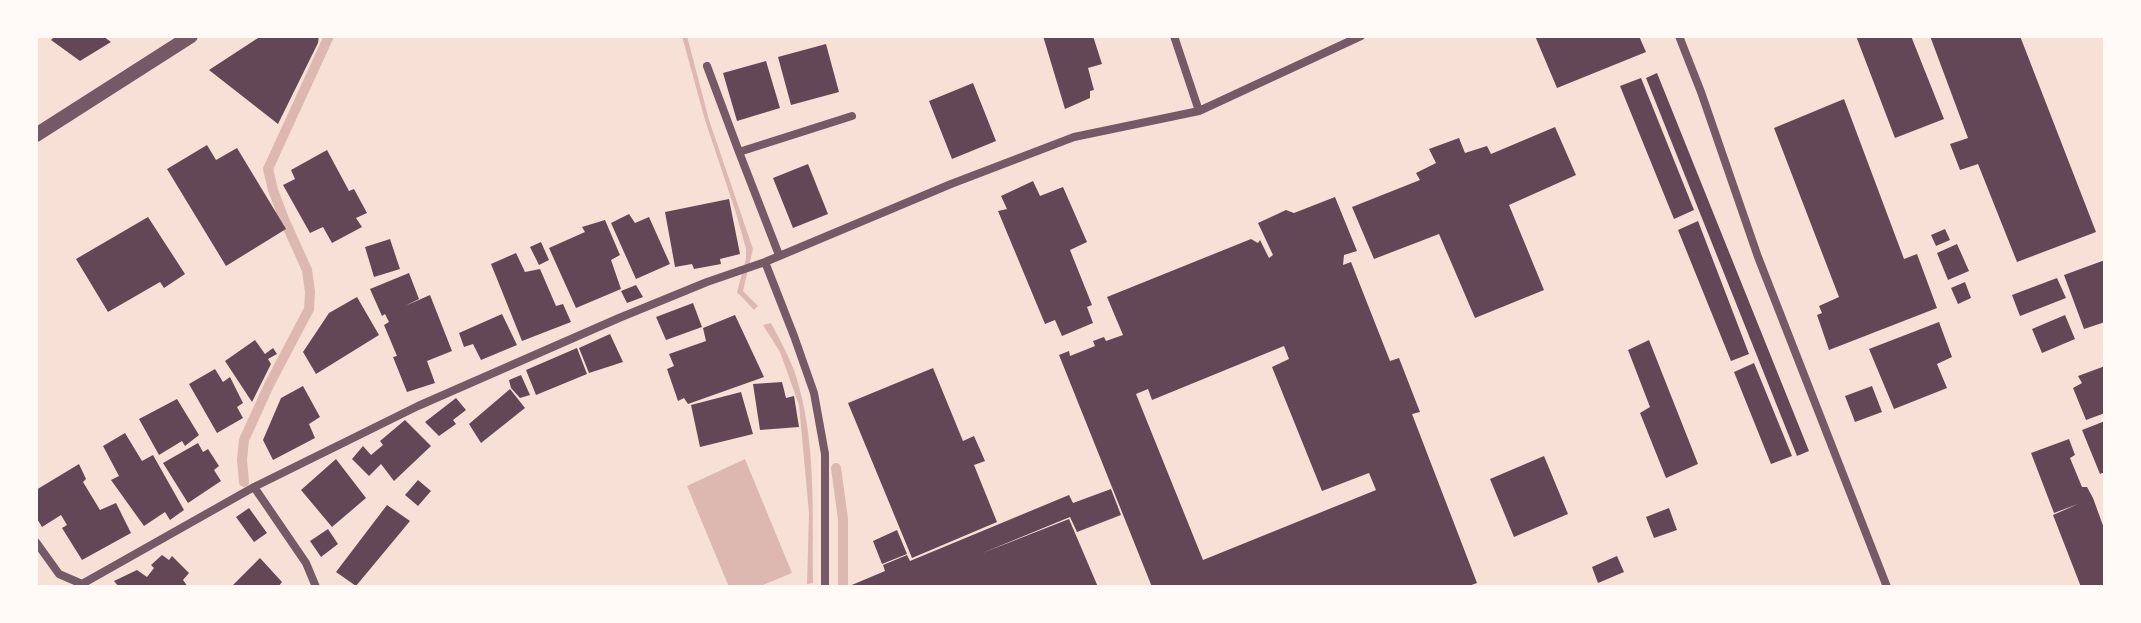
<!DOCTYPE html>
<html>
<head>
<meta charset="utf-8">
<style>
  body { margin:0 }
  #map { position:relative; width:2141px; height:623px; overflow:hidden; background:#f7e1d7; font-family:"Roboto Condensed",sans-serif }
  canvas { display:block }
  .frame { position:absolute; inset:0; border:38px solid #fffaf5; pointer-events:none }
</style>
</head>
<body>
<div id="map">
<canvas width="2141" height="623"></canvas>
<div class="frame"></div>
</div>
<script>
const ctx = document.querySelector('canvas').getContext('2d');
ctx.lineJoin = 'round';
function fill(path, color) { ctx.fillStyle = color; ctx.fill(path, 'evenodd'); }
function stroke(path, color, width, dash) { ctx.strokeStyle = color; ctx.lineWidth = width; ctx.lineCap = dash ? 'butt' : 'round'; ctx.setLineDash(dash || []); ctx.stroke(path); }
fill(new Path2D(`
  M682,36H687L709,120L753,249L743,291L758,306L754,310L737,292L746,259V249L736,213L705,120Z
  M771,323C780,340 789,356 795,373C817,440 812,514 813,583L807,584L809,513L799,405L780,352L763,325Z
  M745,459L792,573L758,587H729L687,486Z`), '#dcb8b0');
stroke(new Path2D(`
  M836,468L843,519V587
  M244,482L242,460L244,440L269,385L309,309L310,292L307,270L284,219L273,190L268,169L329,36`), '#dcb8b0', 10);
fill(new Path2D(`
  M55,36H103L111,42L80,61L51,40Z
  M261,36H319L318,43L278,124L209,70Z
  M1043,36H1093L1102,64L1088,68L1094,90L1090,91V98L1065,109Z
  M1535,36H1639L1646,52L1557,88Z
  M1856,36H1911L1944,119L1895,138Z
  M1930,36H2020L2096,232L2017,262L1978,164L1960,170L1950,144L1968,138Z
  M826,44L839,92L791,105L778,57Z
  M766,61L780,108L737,121L723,73Z
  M1657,73L1809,451L1797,456L1646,78Z
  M1641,78L1694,210L1674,219L1620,86Z
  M973,83L996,141L952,159L929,101Z
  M1844,99L1904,259L1917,254L1937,308L1829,350L1817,315L1822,313L1819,306L1839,297L1774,128Z
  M1555,127L1576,175L1509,205L1544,290L1475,318L1439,234L1374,259L1352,207L1420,180L1416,173L1436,163L1429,149L1459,138L1465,153L1487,146L1491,154Z
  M207,145L216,160L237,148L286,229L226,266L167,169Z
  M327,150L349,191L354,189L367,213L356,218L362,227L332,243L323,227L310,233L283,185L295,179L291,170Z
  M808,164L828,214L793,228L773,178Z
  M1033,181L1040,196L1063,187L1087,242L1070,250L1092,305L1087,307L1093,323L1062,336L1055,320L1045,324L998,211L1007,209L1001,196Z
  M1335,197L1357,251L1344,255L1343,265L1351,262L1390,361L1399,358L1420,412L1412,414L1477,583L1466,587H1152L1059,355L1069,351L1070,356L1095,346L1093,341L1104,337L1106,341L1123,335L1107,297L1251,239L1258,243L1260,240L1269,258L1273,255L1258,223L1286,210L1294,213ZM1284,346L1289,359L1272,367L1322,491L1369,473L1376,490L1203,560L1136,394L1148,389L1152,400Z
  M729,199L740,254L720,259L721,264L694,269L692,264L675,267L665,212Z
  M629,214L635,223L649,217L670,264L636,279L611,223Z
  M148,217L185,274L164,288L160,282L108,312L76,259Z
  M605,220L620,255L611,260L621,289L576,308L549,248L585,232L582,227Z
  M1698,221L1749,354L1731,361L1678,230Z
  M1945,229L1950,240L1936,246L1931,235Z
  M390,239L400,269L374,277L365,247Z
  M541,242L549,260L539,265L530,247Z
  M1957,244L1969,271L1948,280L1937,253Z
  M516,253L525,272L540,269L556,306L563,304L571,322L522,341L491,264Z
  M2105,260V322L2084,329L2064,275Z
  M409,273L419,299L405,306L430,295L452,351L427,361L435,383L407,392L393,357L397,356L384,325L389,322L385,314L382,316L370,289Z
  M2057,278L2066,298L2020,316L2012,295Z
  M1965,282L1971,298L1958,304L1951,288Z
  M636,285L643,297L627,303L621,291Z
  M357,297L379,335L316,374L303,352L329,313Z
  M693,303L702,327L666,340L656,317Z
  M502,314L517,345L481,360L473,344L464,347L459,333Z
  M735,315L764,377L688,404L684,398L678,401L667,369L674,366L669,354L706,341L703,328Z
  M2065,315L2075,339L2042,353L2032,329Z
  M1939,322L1952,357L1937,364L1947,388L1894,409L1869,349Z
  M610,334L623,362L589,373L579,348Z
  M255,340L265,354L273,348L277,354L268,359L271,364L252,402L225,361Z
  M1649,340L1698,464L1666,478L1640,413L1650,407L1628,350Z
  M577,348L587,374L536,395L526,370Z
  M1754,363L1792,456L1771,464L1734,372Z
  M2105,366V413L2086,420L2073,388L2082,383L2078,376Z
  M933,368L963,441L974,436L985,461L974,465L997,522L912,558L848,403Z
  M215,369L223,382L230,377L243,403L237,407L243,418L217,433L189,384Z
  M521,375L530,395L520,398L511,388L509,380Z
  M782,382L786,398L794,396L799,427L760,430L753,384Z
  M303,386L320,417L309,424L315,438L273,460L263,440L281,398Z
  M1872,386L1882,412L1855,422L1845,396Z
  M510,389L525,408L481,443L469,424Z
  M741,392L753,434L700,447L691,405Z
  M456,398L466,410L453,420L456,424L439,436L425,422Z
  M177,399L199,435L185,446L182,441L159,455L139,419Z
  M405,420L431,446L394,481L381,464L369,476L352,459L363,446L371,455L383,445L380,441Z
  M2105,421V472L2100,474L2082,430Z
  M125,433L142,461L153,455L184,510L170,520L165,512L144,526L111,480L119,476L103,446Z
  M2069,439L2075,455L2070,458L2082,487H2087L2093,498L2105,531V587H2081L2053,515L2078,504L2054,513L2031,453Z
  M198,443L203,452L208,449L219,466L214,470L221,481L188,503L163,463Z
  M1544,456L1568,514L1514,537L1490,479Z
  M336,459L366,498L332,527L301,490Z
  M79,464L86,479L83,482L100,510L116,503L131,533L82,560L62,528L67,525L61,515L42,527L36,517V490Z
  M418,480L431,491L418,506L405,495Z
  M1111,489L1121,515L1077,532L1070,517L980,554L1069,519L1098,587H847L885,571L883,565L907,555L910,561L1069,495L1073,503Z
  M387,505L410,521L356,586L336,572Z
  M249,508L267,533L254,542L236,517Z
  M1669,508L1677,530L1654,538L1646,517Z
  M328,529L338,544L321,557L310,541Z
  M897,530L907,554L882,564L873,541Z
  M162,555L169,560L172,556L189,573L183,580L188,587H119L114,581L137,570L147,577L154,568L151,565Z
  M1617,556L1624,572L1598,583L1592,567Z
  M260,558L282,582L278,587H231Z`), '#644757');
stroke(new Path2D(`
  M1174,36L1199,111
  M1679,36L1701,92L1758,257L1887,587
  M707,66L739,152
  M779,255L739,152L852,116
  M765,262L794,336L814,393L825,454V587
  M254,487L306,563L316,587
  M36,542L59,574L82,584L254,487L418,406L619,318L707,282L765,262L951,184L1074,137L1199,111L1361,36`), '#755966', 8);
stroke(new Path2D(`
  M36,135L191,36`), '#755966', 14);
</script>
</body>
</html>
